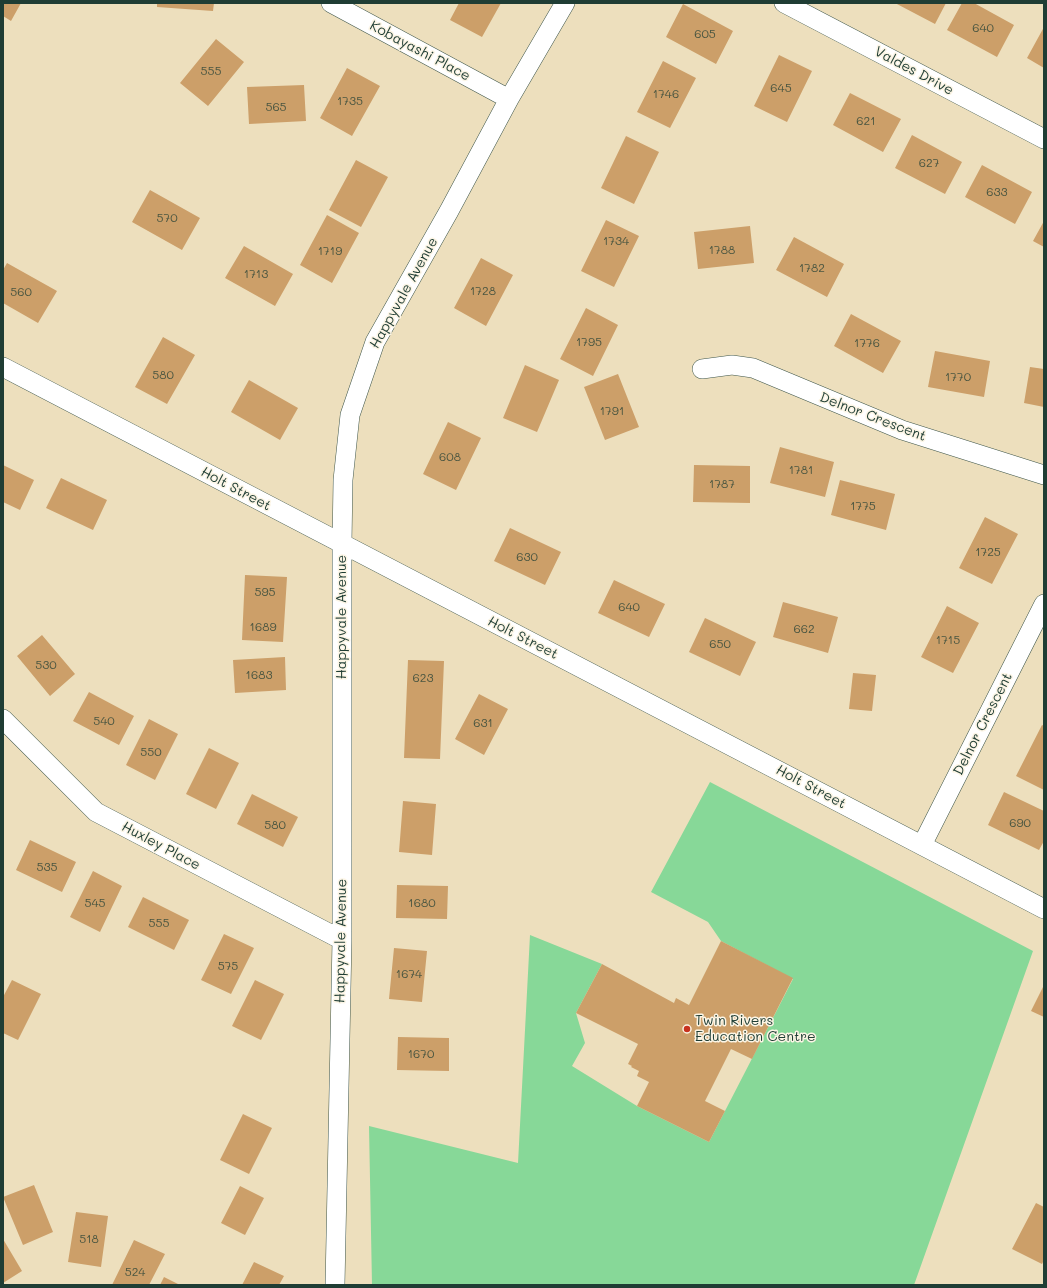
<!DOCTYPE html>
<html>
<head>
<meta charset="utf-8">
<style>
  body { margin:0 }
  #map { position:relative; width:1047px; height:1288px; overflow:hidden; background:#eddfbd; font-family:Mali,sans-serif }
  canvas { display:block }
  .frame { position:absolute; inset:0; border:4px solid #1f3d34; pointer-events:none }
</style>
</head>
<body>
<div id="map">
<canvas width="1047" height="1288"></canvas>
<div class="frame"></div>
</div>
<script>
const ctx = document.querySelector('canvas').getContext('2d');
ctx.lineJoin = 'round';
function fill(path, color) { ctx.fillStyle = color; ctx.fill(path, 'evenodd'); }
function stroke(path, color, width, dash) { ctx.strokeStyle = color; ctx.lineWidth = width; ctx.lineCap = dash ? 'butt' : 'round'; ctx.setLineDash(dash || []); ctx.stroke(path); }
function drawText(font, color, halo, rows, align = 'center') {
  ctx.font = font + ' Mali,sans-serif'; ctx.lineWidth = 3; ctx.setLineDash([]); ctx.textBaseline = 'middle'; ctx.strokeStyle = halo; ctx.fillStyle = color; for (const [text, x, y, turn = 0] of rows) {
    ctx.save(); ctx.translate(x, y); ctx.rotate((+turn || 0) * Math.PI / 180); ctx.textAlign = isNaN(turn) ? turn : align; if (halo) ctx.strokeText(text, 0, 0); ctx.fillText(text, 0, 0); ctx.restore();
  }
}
fill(new Path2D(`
  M710,782L1033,951L914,1285H372L369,1126L518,1163L530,935L602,964L576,1013L585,1043L572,1066L637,1106L709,1142L793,979L721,941L708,922L651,892Z`), '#87d898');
fill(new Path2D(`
  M3,3H21L11,21L3,16Z
  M157,3H214L213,11L157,7Z
  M459,3H501L482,37L450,20Z
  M895,3H946L935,24Z
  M962,3H974L1014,25L997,57L947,30Z
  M683,4L733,31L716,64L666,37Z
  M1044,27V68L1027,58Z
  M216,39L244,62L208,106L180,83Z
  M779,55L812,71L787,122L754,106Z
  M663,61L696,78L670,128L637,112Z
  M347,68L380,86L352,136L320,118Z
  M304,85L306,121L249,124L247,87Z
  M850,93L901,119L883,152L833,125Z
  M912,135L962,162L945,194L895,168Z
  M626,136L659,152L634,204L601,188Z
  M356,160L388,177L361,227L329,210Z
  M982,165L1032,192L1015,224L965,197Z
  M150,190L200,218L182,250L132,222Z
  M327,215L359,233L332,283L300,265Z
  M606,220L639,236L614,287L581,271Z
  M1044,221V247L1033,241Z
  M750,226L754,263L698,269L694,232Z
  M794,237L844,264L827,297L776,270Z
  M244,246L293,274L275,306L225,278Z
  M481,258L513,275L486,326L454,308Z
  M7,263L57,291L38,323L3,303V270Z
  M586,308L618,325L593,376L560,359Z
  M851,314L901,341L883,373L834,346Z
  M163,337L195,355L167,404L135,387Z
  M935,351L990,361L984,397L928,387Z
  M525,365L559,380L537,432L503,418Z
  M1030,367L1044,369V407L1024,403Z
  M618,374L639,427L605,440L584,387Z
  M249,380L298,408L280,440L231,412Z
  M448,422L481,438L456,490L423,474Z
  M780,447L834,462L825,497L770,483Z
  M3,465L34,480L20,510L3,502Z
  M694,465L750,466V503L693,502Z
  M61,478L107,500L93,530L46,508Z
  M840,480L895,494L886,530L831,515Z
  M985,517L1018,534L992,584L959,568Z
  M510,528L561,552L545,585L494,561Z
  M245,575L287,577L283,642L242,640Z
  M614,580L665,604L649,637L598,613Z
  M783,602L838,617L828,653L773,637Z
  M947,606L979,623L953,673L921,657Z
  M705,618L756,642L740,676L689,652Z
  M42,635L75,674L50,696L17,656Z
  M285,657L286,690L235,693L233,660Z
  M408,660L444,661L440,759L404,758Z
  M853,673L876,675L872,711L849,709Z
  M89,692L134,716L119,745L73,721Z
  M479,694L508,709L484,755L455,739Z
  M149,719L178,734L155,780L126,765Z
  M1042,725L1044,726V790L1016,776Z
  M209,748L239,763L216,809L186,794Z
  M1004,792L1044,811V841L1039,850L988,825Z
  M252,794L298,817L283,847L237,824Z
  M403,801L436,804L432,855L399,852Z
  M30,840L76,862L62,892L16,870Z
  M93,871L122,886L100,932L70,917Z
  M397,885L448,886L447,919L396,918Z
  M143,897L189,920L174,950L128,927Z
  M224,934L254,948L231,994L201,980Z
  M721,941L793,978L752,1059L731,1049L705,1101L725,1111L709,1142L637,1106L649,1082L637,1076L639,1071L631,1067L632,1066L628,1064L638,1044L576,1013L602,964L674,1003L676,998L689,1005Z
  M394,948L427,951L422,1002L389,999Z
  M12,980L41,994L18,1040L3,1033V997Z
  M255,980L284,994L261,1040L232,1026Z
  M1044,985V1017L1031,1011Z
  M398,1037L449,1038V1071L397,1070Z
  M243,1114L272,1128L249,1174L220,1160Z
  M34,1185L53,1232L23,1245L3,1197Z
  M240,1186L264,1198L245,1235L221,1223Z
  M1036,1203L1044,1207V1260L1042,1264L1012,1249Z
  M76,1212L108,1216L101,1267L68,1262Z
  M3,1239L22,1271L3,1283Z
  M134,1240L165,1254L149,1285H112Z
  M254,1262L284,1276L279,1285H242Z
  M164,1277L180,1285H160Z`), '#cc9f69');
const street = new Path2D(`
  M331,3L509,99
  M784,3L1044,139
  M3,367L1044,909
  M702,369L732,365L753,368L902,430L1044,475
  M3,719L96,812L342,940
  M922,845L1044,604
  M335,1285L342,940V544L343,480L350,415L375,342L449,211L509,99L565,3`);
stroke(street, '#3e5549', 20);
stroke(street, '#fff', 19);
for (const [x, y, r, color] of [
  [687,1029,4,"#c8321e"]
]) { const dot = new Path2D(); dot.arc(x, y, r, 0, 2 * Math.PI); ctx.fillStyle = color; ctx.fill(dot); stroke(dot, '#fcf5e5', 1.5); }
drawText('12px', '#4a5641', null, [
  ["640",983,28],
  ["605",705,34],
  ["555",211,71],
  ["645",781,88],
  ["1746",666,94],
  ["1735",350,101],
  ["565",276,107],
  ["621",866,121],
  ["627",929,163],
  ["633",997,192],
  ["570",167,218],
  ["1734",616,241],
  ["1788",722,250],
  ["1719",330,251],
  ["1782",812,268],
  ["1713",256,274],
  ["1728",483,291],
  ["560",21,292],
  ["1795",589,342],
  ["1776",867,343],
  ["580",163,375],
  ["1770",958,377],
  ["1791",612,411],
  ["608",450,457],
  ["1781",801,470],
  ["1787",722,484],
  ["1775",863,506],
  ["1725",988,552],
  ["630",527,557],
  ["595",265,592],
  ["640",629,607],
  ["1689",263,627],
  ["662",804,629],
  ["1715",948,640],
  ["650",720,644],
  ["530",46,665],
  ["1683",259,675],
  ["623",423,678],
  ["540",104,721],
  ["631",483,723],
  ["550",151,752],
  ["690",1020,823],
  ["580",275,825],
  ["535",47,867],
  ["545",95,903],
  ["1680",422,903],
  ["555",159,923],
  ["575",228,966],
  ["1674",409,974],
  ["1670",421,1054],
  ["518",89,1239],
  ["524",135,1272]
]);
drawText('14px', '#1f3d34', '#fcf5e5', [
  ["Kobayashi Place",420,51,28],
  ["Valdes Drive",914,71,28],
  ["Happyvale Avenue",404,293,-61],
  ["Delnor Crescent",873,417,21],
  ["Holt Street",236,489,28],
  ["Happyvale Avenue",342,617,-90],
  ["Holt Street",523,638,27],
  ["Delnor Crescent",983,724,-63],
  ["Holt Street",811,787,28],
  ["Huxley Place",161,846,28],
  ["Happyvale Avenue",341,941,-89]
]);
drawText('14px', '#1f3d34', '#fcf5e5', [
  ["Twin Rivers",695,1021],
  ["Education Centre",695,1037]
], 'left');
</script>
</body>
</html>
